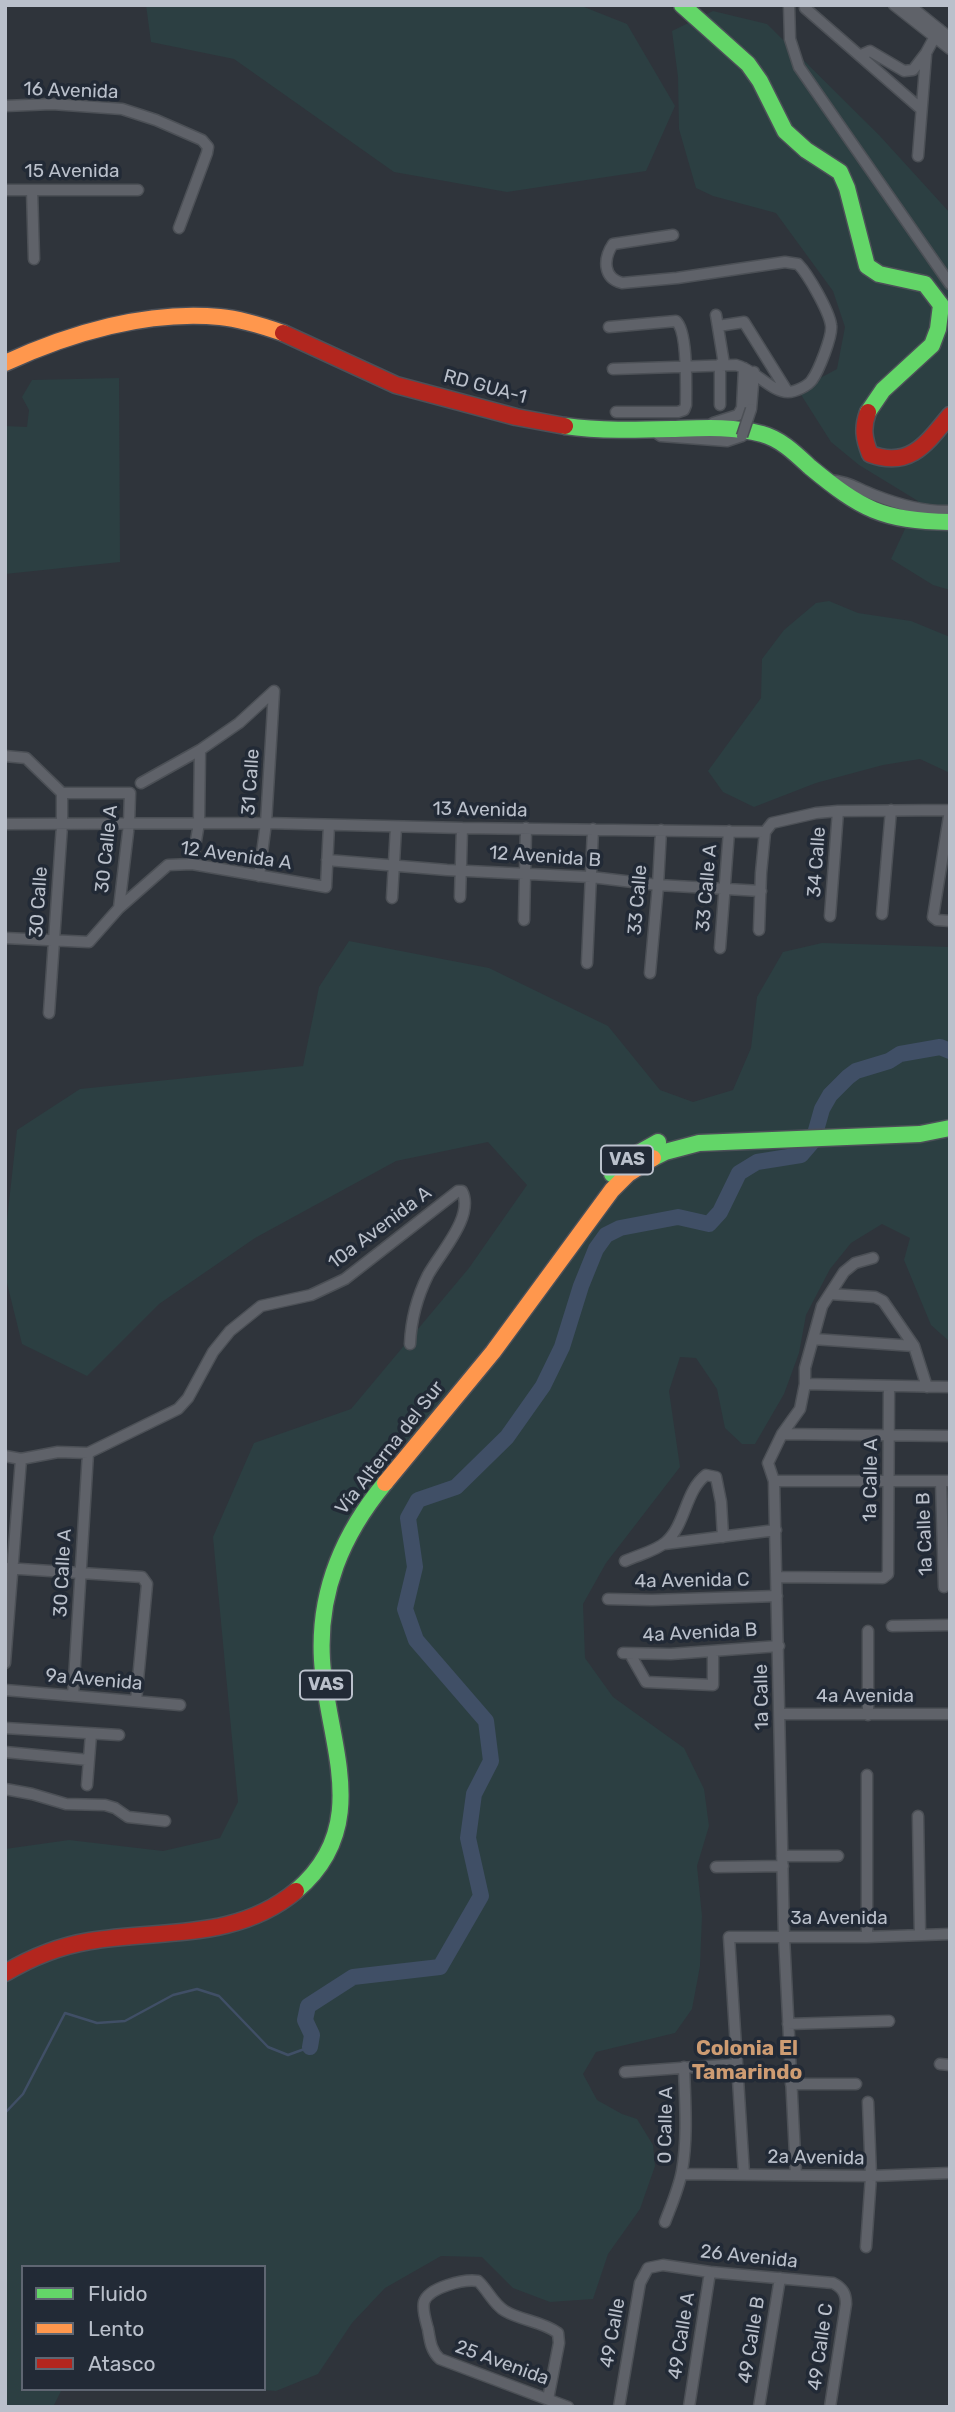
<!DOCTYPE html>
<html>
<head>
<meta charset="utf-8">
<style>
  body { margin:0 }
  #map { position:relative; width:955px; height:2412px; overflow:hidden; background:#2f343b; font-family:Rubik,sans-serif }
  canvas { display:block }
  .frame { position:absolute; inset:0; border:7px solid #bac0cb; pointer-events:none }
  .legend { position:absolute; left:21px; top:2265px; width:245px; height:126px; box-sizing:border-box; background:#222a36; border:2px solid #5f6672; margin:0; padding:9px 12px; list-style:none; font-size:21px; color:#bac0cb }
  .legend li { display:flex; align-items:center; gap:14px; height:35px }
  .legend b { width:35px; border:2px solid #5f6672 }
</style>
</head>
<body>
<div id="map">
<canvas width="955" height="2412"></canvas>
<div class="frame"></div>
<ul class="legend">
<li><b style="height:9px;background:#63d668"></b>Fluido</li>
<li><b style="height:9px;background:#ff974d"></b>Lento</li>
<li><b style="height:9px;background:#b3261e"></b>Atasco</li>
</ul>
</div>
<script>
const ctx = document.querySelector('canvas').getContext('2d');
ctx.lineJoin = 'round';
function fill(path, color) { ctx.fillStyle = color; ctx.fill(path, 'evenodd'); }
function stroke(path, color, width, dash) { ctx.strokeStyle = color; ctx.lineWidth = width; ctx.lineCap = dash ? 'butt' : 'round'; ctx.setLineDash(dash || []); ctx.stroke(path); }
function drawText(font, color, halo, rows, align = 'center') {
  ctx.font = font + ' Rubik,sans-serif'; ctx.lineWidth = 7; ctx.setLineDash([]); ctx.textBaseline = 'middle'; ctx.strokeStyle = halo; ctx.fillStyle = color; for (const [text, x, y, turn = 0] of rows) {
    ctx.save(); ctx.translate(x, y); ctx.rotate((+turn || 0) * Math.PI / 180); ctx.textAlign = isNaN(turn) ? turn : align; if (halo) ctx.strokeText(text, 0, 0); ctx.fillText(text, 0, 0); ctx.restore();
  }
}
fill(new Path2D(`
  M146,5H579L627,24L675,106L646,171L507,192L394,172L234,59L151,42Z
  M713,11L767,24L879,135L950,213V590L933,585L891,559L918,501L859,465L831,442L798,390L837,369L845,327L833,291L776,213L713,196L696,188L679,129L678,77L672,31Z
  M119,378L120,562L5,574V426L27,427L29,410L22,397L32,380Z
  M829,601L858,613L911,621L950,637V773L920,759L883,765L816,783L754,807L723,792L708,771L761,698L762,659L784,630L816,603Z
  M349,941L489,968L608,1026L660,1090L693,1102L733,1090L751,1048L757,997L783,952L822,943L950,947V1342L931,1325L904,1260L910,1238L882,1224L851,1243L830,1269L806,1315L799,1353L784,1394L755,1444H742L725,1428L717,1389L696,1358L680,1357L669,1391L680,1467L606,1563L583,1604L585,1658L613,1697L684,1748L704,1789L709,1826L697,1866L702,1916L700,1966L692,2009L675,2033L596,2052L583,2074L597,2100L622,2114L637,2119L653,2145L655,2166L640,2209L608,2254L593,2299L550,2302L513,2288L482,2257L441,2256L385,2288L352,2323L318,2374L276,2391L252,2389H264V2267H23V2389H62L53,2407H5V1849L69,1840L163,1851L220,1838L238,1802L213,1537L254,1443L351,1409L469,1268L527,1185L488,1142L396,1161L255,1238L159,1304L87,1376L22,1344L5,1275V1238L17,1130L80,1089L303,1066L319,987Z`), '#2c3f42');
stroke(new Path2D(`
  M5,2113L23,2094L65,2013L97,2023L125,2021L173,1995L197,1989L219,1996L268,2047L288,2055L310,2047`), '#404f66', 2.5);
stroke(new Path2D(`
  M310,2047L312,2035L305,2020L308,2006L353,1977L440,1967L481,1896L468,1838L474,1794L491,1761L486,1721L416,1640L405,1609L415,1567L408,1518L418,1500L456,1487L507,1437L543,1386L562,1347L581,1286L596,1249L606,1235L620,1228L678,1217L709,1224L720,1212L739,1173L757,1162L801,1155L813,1141L822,1109L830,1095L848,1077L856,1071L889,1061L900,1054L940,1047L950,1051`), '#404f66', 16);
const street = new Path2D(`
  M789,5L790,39L799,67L950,284
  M894,5L950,49
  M909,5L950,38
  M805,8L921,109
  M861,55L870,51L904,71L913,70L926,53L939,29
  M5,106L52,104L122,109L156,120L202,140L208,147L207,153L179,228
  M918,156L926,55
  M5,190H138
  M32,190L34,259
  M716,315L724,364
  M718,326L744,322L787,391
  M609,327L676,321C688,331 686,387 686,405L684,410L678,412H616
  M613,369L736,365C754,369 771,392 788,392C795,392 808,386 812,380C818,372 833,336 831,325C829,311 808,274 798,264L785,262L677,278L622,283C603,278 603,259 613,244L673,235
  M720,405V364
  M751,409L754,372
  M713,423L738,415L742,408L744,368
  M658,434L661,436L727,441L742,436
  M827,480C849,481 855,488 874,495C897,504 925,512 950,511
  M5,756L26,758L62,793H130L129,824L119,908
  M141,783L200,750L239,723L274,691
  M950,810L933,917L937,920L950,921
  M5,824L266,823L462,828L765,832L772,823L816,813L838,811L950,810
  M327,860L447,870L591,877L658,885L761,891
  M192,864L199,823L200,750
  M259,876L266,823L274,691
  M460,897L462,828
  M392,898L396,827
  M882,914L891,810
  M830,916L838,811
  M524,920L526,828
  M759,930L761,873L765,832
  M5,938L89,942L119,908L168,865L192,864L326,887L329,825
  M720,948L729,831
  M587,963L593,829
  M650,973L658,885L661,830
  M49,1013L62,825V793
  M830,1294L875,1297L883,1301L914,1346L927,1387
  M813,1339L914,1346
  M805,1384L950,1387
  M782,1434L950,1436
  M5,1456L21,1459L58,1452L88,1453L178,1409L188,1398L213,1352L230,1331L261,1306L311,1295L345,1279L458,1191H462C475,1216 440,1253 428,1275C417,1297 411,1319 410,1344
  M774,1481H950
  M941,1481L944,1587
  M664,1544L776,1530
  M625,1561C638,1555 656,1551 666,1542C686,1524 685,1491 706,1475L716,1477L721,1502L723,1537
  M5,1568L142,1577L147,1584L136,1701
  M777,1577L883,1578L888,1574L889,1386
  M608,1599L652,1600L777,1596
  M892,1626L950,1625
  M868,1631V1715
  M623,1653L671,1654L779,1646
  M630,1654L646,1682L713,1685V1652
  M5,1663L21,1459
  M5,1690L180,1705
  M73,1696L88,1453
  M780,1714H950
  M5,1728L119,1735
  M5,1752L89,1760
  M867,1775V1937
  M87,1785L91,1734
  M5,1789L32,1794L66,1804L105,1805L115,1808L128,1817L165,1821
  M918,1816L920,1935
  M782,1856H838
  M716,1867L783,1866
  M788,2024L889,2021
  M940,2064L950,2065
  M625,2072L737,2064
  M791,2084H856
  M682,2174L871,2176L950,2173
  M744,2174L729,1937H867L950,1934
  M796,2175L784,1937L774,1481L768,1463L782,1434L800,1409L805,1384V1368L822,1306L844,1272L855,1263L873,1258
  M665,2222C671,2206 679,2188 682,2171C688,2136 685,2101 684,2067
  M866,2247L871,2176L868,2102
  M548,2399L559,2343L558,2333C542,2321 522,2321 505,2311C493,2304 488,2290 478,2281C464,2279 429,2287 424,2302C422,2310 426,2322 428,2329C430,2341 431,2351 440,2359L568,2407
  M619,2407L640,2283L648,2268L663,2265L710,2272L833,2283C843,2288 846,2294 846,2304L830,2407
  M689,2407L710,2272
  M759,2407L780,2278`);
const fast = new Path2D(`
  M682,5L748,64L760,81L785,131L806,150L840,172L847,188L867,266L879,274L925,284L941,305L938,329L932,345L883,390L868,412
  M565,426C600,431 636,430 672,429C702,428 733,426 762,434C781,439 796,454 810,467C861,509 882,521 950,522
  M653,1158L665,1152L699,1143L920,1134L950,1128
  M612,1174L633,1156L658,1142
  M296,1891C374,1825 327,1743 322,1660C318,1592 342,1535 385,1483`);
const slow = new Path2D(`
  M5,363C70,333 148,310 220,317C242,319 263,326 283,333
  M385,1483L493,1352L612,1190L628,1174L653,1158`);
const jam = new Path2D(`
  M283,333L396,385L516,417L565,426
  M868,412C862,428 864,439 870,454C910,469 927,443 950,415
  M5,1973C32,1957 59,1946 90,1941C161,1929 236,1941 296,1891`);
stroke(street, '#4c5056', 13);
stroke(fast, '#4c5058', 19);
stroke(slow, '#4c5058', 19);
stroke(jam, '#4c5058', 19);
stroke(street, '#5f6269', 10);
stroke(fast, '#63d668', 16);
stroke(slow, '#ff974d', 16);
stroke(jam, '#b3261e', 16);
const streetBridge = new Path2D(`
  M742,436L751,409`);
stroke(streetBridge, '#4c5056', 13, []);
stroke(streetBridge, '#5f6269', 10);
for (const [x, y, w] of [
  [627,1160,52],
  [326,1685,52]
]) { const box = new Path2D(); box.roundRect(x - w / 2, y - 14.5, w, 29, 5); ctx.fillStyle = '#222a36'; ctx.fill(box); stroke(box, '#bac0cb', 2); }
drawText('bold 18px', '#bac0cb', null, [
  ["VAS",627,1160],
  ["VAS",326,1685]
]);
drawText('19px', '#bac0cb', '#222a36', [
  ["16 Avenida",71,91,2],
  ["15 Avenida",72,172],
  ["RD GUA-1",485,387,15],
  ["31 Calle",251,782,-86],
  ["13 Avenida",480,810,1],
  ["30 Calle A",107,849,-84],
  ["12 Avenida A",236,856,8],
  ["12 Avenida B",545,857,4],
  ["34 Calle",817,862,-86],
  ["33 Calle A",707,888,-85],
  ["33 Calle",638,900,-85],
  ["30 Calle",39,902,-86],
  ["10a Avenida A",380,1228,-37],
  ["Vía Alterna del Sur",390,1448,-52],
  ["1a Calle A",871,1480,-89],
  ["1a Calle B",925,1534,-92],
  ["30 Calle A",63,1573,-87],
  ["4a Avenida C",692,1581,-1],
  ["4a Avenida B",700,1633,-3],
  ["9a Avenida",94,1680,5],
  ["1a Calle",762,1697,-91],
  ["4a Avenida",865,1697],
  ["3a Avenida",839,1919],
  ["0 Calle A",666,2125,-89],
  ["2a Avenida",816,2158,1],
  ["26 Avenida",749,2257,6],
  ["49 Calle",613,2333,-80],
  ["49 Calle A",682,2336,-81],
  ["49 Calle B",752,2340,-81],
  ["49 Calle C",821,2347,-82],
  ["25 Avenida",502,2363,20]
]);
drawText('bold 21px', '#ce9c72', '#222a36', [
  ["Colonia El",747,2049],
  ["Tamarindo",747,2073]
]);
</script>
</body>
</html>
